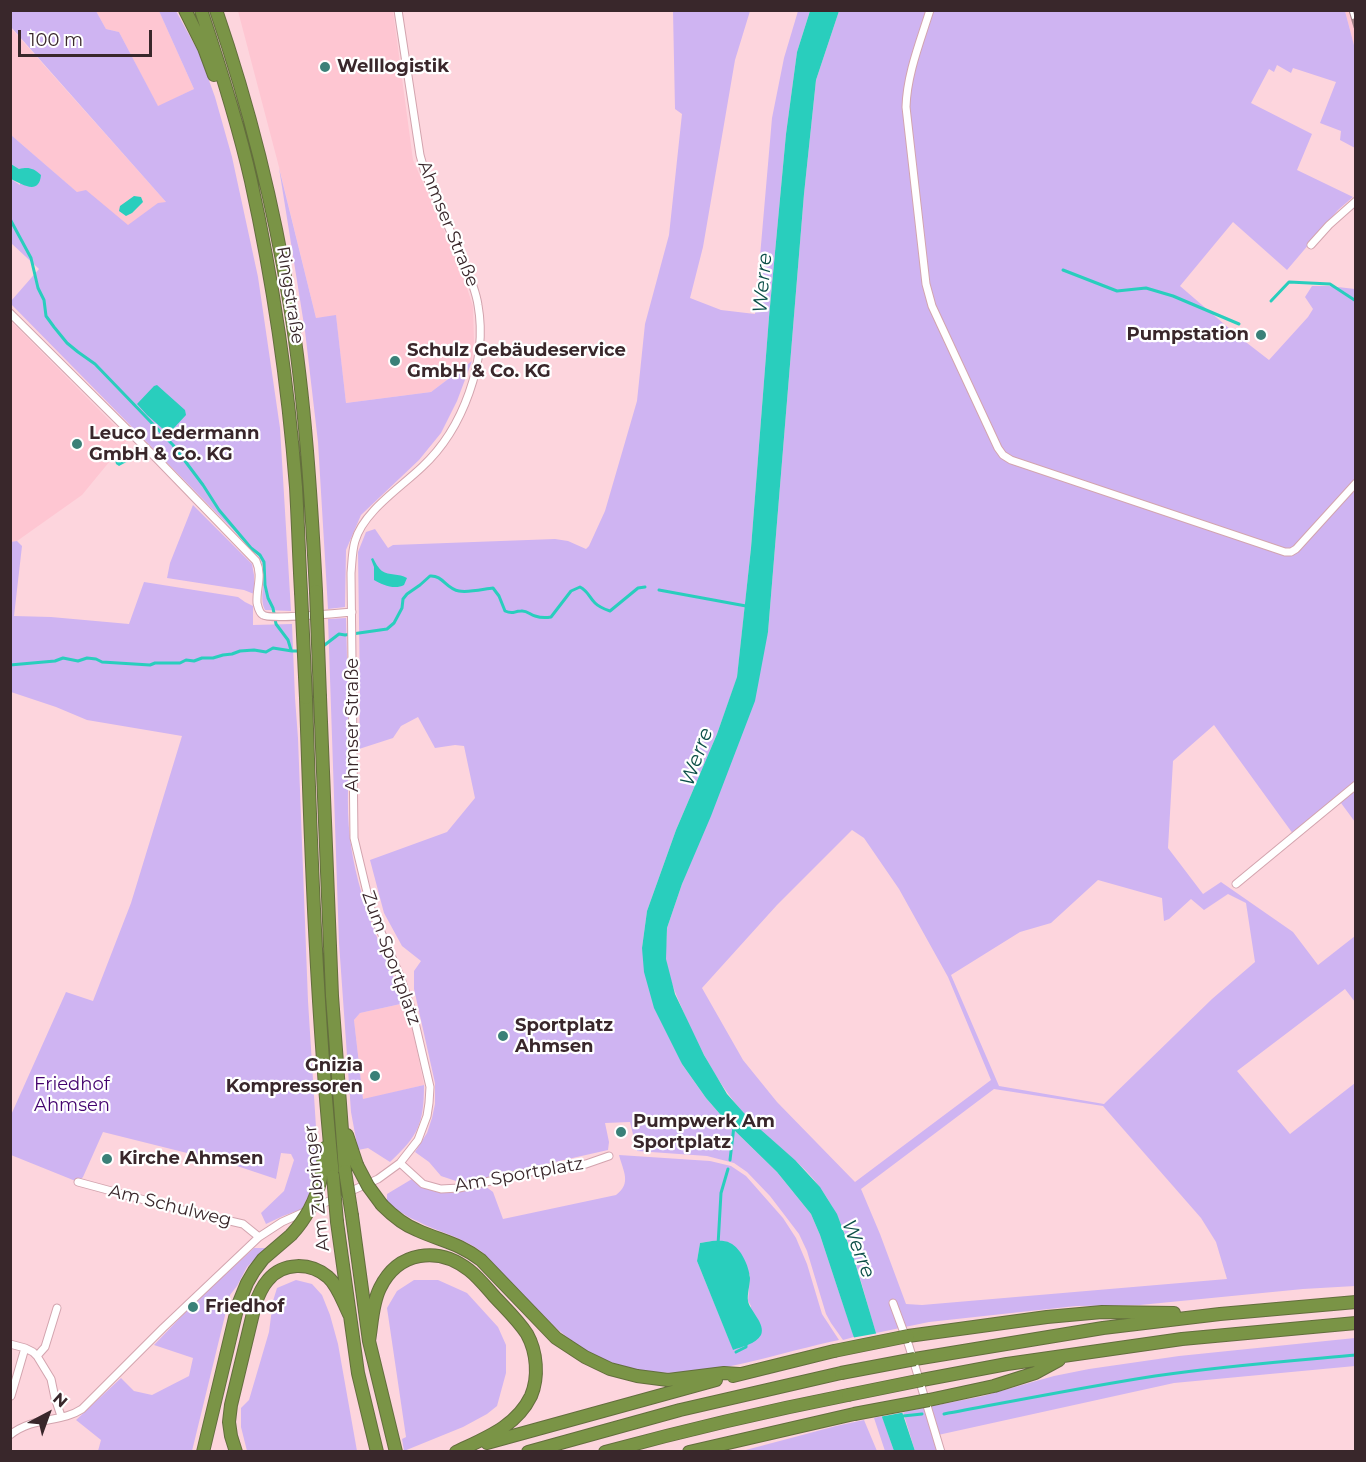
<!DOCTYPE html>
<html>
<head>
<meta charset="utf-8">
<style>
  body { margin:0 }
  #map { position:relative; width:1366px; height:1462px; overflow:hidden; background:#fdd5dd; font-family:Montserrat,sans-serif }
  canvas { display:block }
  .frame { position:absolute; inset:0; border:12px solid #39272b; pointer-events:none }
  .north { position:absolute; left:18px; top:1384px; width:60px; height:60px; -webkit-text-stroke:4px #fff; paint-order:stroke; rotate:41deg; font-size:16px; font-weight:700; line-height:24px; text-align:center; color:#39272b }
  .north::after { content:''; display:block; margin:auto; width:21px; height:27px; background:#39272b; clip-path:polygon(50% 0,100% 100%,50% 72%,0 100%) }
  .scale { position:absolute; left:18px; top:30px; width:134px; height:27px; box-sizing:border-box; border:3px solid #39272b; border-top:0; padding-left:8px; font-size:18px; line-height:21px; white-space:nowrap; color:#39272b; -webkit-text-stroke:4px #fff; paint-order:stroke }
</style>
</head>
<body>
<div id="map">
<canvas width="1366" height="1462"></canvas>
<div class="frame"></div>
<div class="north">N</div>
<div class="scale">100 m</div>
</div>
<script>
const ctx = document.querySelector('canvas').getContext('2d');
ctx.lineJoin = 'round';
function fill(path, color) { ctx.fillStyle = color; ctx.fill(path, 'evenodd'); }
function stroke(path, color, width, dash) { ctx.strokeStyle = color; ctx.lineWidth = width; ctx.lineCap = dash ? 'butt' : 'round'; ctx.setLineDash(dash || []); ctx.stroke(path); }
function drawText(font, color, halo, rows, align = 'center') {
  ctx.font = font + ' Montserrat,sans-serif'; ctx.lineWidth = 4.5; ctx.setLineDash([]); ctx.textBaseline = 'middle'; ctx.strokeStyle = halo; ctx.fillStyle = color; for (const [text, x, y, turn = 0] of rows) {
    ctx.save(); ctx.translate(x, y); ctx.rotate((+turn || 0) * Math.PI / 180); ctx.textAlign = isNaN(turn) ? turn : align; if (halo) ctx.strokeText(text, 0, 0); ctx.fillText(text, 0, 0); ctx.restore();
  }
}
fill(new Path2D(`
  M96,11H159L194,89L158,107L119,32L106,29Z
  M238,11H393L413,160L459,264L473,306L474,341L472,361L431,392L346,403L336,316L316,318L279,167Z
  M1345,11H1355V49Z
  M10,27L166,202L130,238L11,135Z
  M10,320L128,439L82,495L17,541L11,542Z
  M405,1003L411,1022L424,1085L363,1100L354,1020L360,1013Z`), '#fec6d2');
fill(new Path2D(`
  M11,11H96L106,29L119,32L158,106L194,89L159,11H176L199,53L215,97L232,157L258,277L280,428L291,611L265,610C258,596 268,579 262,563C259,555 250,547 244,541L11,304V301L39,269L11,243V179L20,185L19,169L11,164V135L77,192L86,190L128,225L158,203L166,202L11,27Z
  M673,11H750L735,60L703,247L690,298L721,310L755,314L772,118L784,58L798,11H810L797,52L786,134L769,317L751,548L737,678L717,734L676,830L647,911L642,948L682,1064L706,1098L733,1129L777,1172L811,1214L820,1235L854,1337L843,1340L831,1323L826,1314L807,1251L799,1234L770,1196L747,1172L734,1163L707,1156L637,1151L630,1122L605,1123L609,1142L608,1150L462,1183L441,1176L429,1162L415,1152L427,1133L432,1118L435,1104V1083L414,989V971L421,961L402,946L384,913L370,860L447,832L475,798L464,746L455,745L435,748L418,717L401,726L393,738L359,749L360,692L358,552L366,532L375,529L388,548L393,545L555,539L568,541L586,549L589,546L605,511L637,401L645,324L669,235L682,114L675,109Z
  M839,11H1345L1355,49V148L1340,140L1341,131L1320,123L1336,82L1293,68L1291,73L1277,65L1274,72L1269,69L1251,103L1312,134L1297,170L1353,197L1338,210L1287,270L1233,222L1180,286L1238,336L1269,360L1308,317L1313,309L1305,297L1312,286H1329L1355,289V822L1341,803L1296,838L1214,725L1173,761L1168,848L1203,894L1221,882L1293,932L1318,965L1355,936V1002L1345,989L1237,1071L1290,1134L1355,1083V1286L1303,1289L1140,1305L1076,1306L929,1322L876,1333C861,1285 851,1231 821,1189C803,1163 775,1145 753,1123C723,1093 704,1057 687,1020C679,1001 669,981 666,960C665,950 667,938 667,928L768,632L804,194L816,80ZM852,830L864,838L899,889L948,977L991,1080L855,1182L777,1102L743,1060L702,988L777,905ZM1098,880L1162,898L1164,921L1169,919L1191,899L1204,910L1228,894L1246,903L1255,962L1212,999L1104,1104L999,1086L951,975L1020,932L1051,923ZM994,1089L1103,1106L1201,1218L1216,1242L1227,1279L922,1305L906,1304L880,1234L861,1189Z
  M279,168L316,318L336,315L346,403L431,392L472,361L457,401L441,433L419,460L361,515L346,550L345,607L328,609L318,442L305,331Z
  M193,505L252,564L254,575V594L244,590L167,578L170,563Z
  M17,541L22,546L14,616L51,617L129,624L144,582L238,597L245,602L253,606V625L292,624L295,698L298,738L308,1001L318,1159L311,1190L302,1209L283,1216L266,1224L261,1213L284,1191L294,1160L291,1154L281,1153L276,1179L231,1164L103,1132L83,1177L78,1182L11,1155V1115L66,992L93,1001L131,903L182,736L87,720L56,707L11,692L10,542Z
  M346,618C347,658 348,698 349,737C349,771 346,805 350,838C357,897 382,950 405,1003L360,1013L354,1020L363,1099L424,1085C424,1124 418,1136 390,1162L368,1148L358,1150L351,1112L339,943L328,619Z
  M619,1155L710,1161L731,1166L746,1176L783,1218L796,1238L807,1264L822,1314L839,1340C743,1360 649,1406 562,1333C554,1327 547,1318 539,1311C525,1297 512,1283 498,1269C493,1263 488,1257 482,1252C463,1237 438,1232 417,1221C405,1216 396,1209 387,1201V1194L412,1179C441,1200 453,1193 485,1186L493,1192L503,1219L616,1195C632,1183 623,1171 619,1155ZM712,1241L750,1275L748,1301L751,1306L733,1349L697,1261L700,1243Z
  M254,1248H266L247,1267L237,1286L230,1295L192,1451H98L101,1440L76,1420L121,1378L134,1391L152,1395L189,1376L193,1358L154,1345L200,1297Z
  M296,1280L312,1284L322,1295L330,1315L338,1344L357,1451H247L241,1427V1408L249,1400L269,1332L273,1301L277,1288Z
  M414,1280H438L467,1293L498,1327L506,1345V1373L497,1406L487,1414L463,1427L404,1451L402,1439L406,1437L387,1308L397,1291Z
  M1355,1338V1366L1174,1383L938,1435L944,1451H915L903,1412L983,1396L1054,1376L1089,1369L1179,1356Z
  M882,1416L894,1451H885L874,1418Z
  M864,1420L877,1451H742L836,1426Z`), '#cfb4f2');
fill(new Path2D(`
  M810,11H839L816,80L804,194L768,632L755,701L711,816L682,884L667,928L666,959L675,994L704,1055L727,1094L752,1122L795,1160L820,1187L837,1214L854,1259L876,1333L915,1451H894L852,1332L820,1235L811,1214L777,1172L733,1129L706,1098L682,1064L654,1008L644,972L642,948L647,911L676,830L717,734L737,677L751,548L769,317L786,134L797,52Z
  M11,164L19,169C29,167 33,168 41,175C39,196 22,184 11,179Z
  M134,196L141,197L143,202L132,213L126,216L119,211L120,206Z
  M157,385L185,410L186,415L173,429L164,430L147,415L137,404L154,386Z
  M123,449H129L133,456L132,459L119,466L116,464L115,460Z
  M373,558C375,562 378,568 382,571C389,576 399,573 407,578L404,585C395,590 382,585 374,580V567L371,559Z
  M712,1241C717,1241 725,1240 730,1243C741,1248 749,1266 750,1278C750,1285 747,1294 748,1301C750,1311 766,1324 761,1335C756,1344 741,1347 733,1350L697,1261L700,1243Z`), '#29cebd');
fill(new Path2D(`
  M879,1333L906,1412L879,1417L851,1338Z`), '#fdd5dd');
stroke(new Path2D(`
  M10,219L31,258L38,288L44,300L46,316L54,327L67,343L78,352L95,364L173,445L203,485L219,510L251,548L260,555L264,562L265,585L268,598L273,608L276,624L288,640L291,650
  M1063,270L1117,291L1146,288L1173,296L1239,324
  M1271,301L1289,282L1330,284L1356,301
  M659,590L746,606
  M322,647L339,634L345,635L387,629L394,623L402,608L403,599L407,594L420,585L430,576C443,575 446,589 459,591C468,593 484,589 493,588L499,596L505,611C514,615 513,611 521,611C527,610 530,615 535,616C541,618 546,618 551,617L571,591L580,587C588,591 589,597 595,603C599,607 604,609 610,611L638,588L645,587
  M10,665L55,661L63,658L78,661L87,658L96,659L102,662L150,665L155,663H180L186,660L194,661L202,658H213L223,655L232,654L240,651L254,650L266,652L273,648L292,651H301
  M730,1160L734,1126
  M718,1245L721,1193L728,1169
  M736,1352L746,1347V1342
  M944,1414C1014,1401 1084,1387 1155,1376C1222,1366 1289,1361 1356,1355
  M903,1416L922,1414`), '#29cebd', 3);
const street = new Path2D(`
  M930,10C920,42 907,74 906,107L926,284L932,306L998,448L1003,455L1011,460L1285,552H1291L1296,549L1356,483
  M1311,245L1329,225L1356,201
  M10,313L158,460L256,561C263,576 256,588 257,603C258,607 259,613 263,615C270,620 339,613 352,612
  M1236,884L1356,785
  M400,1163L423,1184L441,1189L459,1188L539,1170L586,1164L609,1156
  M78,1182L178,1209L243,1224L259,1237
  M893,1303L909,1346L941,1452
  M10,1344L25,1348L33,1352L37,1356L51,1379L55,1398L61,1416
  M37,1356L45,1347L57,1308
  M11,1396L25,1348
  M10,1435C34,1416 61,1423 82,1409L163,1328L259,1237L282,1222L378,1179L400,1163L418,1140L427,1116L429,1103L430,1087L413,1014L400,976L371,909L354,838L351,573C352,563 352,551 355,541C363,512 400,488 422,467C463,429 488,361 478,305C475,285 465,266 458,249C447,223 436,198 425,173L420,155L398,10`);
const highway = new Path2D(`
  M185,10L204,48L214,75
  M201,10C220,67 238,123 251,181C273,281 288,384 296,487C298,522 299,557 301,592
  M216,10C249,106 274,206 290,306C305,400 311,496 316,591
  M320,697L332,996L345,1171
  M306,698C311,857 317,1017 333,1176
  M347,1135L357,1165
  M321,1178L325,1148
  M382,1205C392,1215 404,1225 417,1230C441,1241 459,1243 481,1260L556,1338L585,1357L610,1369L637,1376L668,1380L724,1373L739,1374
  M352,1216L369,1341L396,1452
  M337,1222L358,1373L377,1452
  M908,1336L1047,1317L1102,1312L1174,1313
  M369,1341C372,1324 372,1304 380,1288C398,1251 438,1246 469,1270C478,1277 486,1287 494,1296C505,1308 518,1320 527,1334C537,1352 539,1377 531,1396C516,1427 485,1438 456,1452
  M915,1359L1103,1328L1220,1314L1356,1302
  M733,1376L834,1351
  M922,1380L1007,1364L1182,1339L1356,1323
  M929,1400L994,1386L1035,1373L1059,1360
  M487,1443L716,1380
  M203,1452L238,1305L247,1283L254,1271L263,1259L291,1235
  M236,1452L231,1436L229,1422L231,1405L255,1305C258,1296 261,1288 268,1280C283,1262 310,1262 328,1277C338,1286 343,1302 349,1314
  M528,1452L680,1410L841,1373
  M605,1452C686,1430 767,1411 848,1395
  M689,1452L854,1414`);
stroke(street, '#d3a4ae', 9);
stroke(highway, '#636e3d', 14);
stroke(street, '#fff', 7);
stroke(highway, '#7a9446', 12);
const rail = new Path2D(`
  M1351,10L1356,27`);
stroke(rail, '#a1848a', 5);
stroke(rail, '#fff', 3, [9]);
const highwayBridge = new Path2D(`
  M316,591L320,697
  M301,592L306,698
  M357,1165L368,1186L382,1205
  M345,1171L352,1216
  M333,1176L337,1222
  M291,1235C306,1219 316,1200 321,1178
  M834,1351L908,1336
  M841,1373L915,1359
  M848,1395L922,1380
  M854,1414L929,1400`);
stroke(highwayBridge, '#636e3d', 14, []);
stroke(highwayBridge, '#7a9446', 12);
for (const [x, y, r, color] of [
  [325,67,6,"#3a8078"],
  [1261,335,6,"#3a8078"],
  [395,361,6,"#3a8078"],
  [77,444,6,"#3a8078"],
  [503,1036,6,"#3a8078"],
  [375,1076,6,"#3a8078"],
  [621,1132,6,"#3a8078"],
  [107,1159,6,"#3a8078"],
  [193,1307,6,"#3a8078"]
]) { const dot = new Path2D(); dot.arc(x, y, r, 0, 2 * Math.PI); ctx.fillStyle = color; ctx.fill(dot); stroke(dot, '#fff', 2); }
drawText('bold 18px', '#39272b', '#fff', [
  ["Welllogistik",337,67],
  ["Pumpstation",1249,335,"right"],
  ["Schulz Gebäudeservice",407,351],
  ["GmbH & Co. KG",407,372],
  ["Leuco Ledermann",89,434],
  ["GmbH & Co. KG",89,455],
  ["Sportplatz",515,1026],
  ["Ahmsen",515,1047],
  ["Gnizia",363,1066,"right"],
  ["Kompressoren",363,1087,"right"],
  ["Pumpwerk Am",633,1122],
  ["Sportplatz",633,1143],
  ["Kirche Ahmsen",119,1159],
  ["Friedhof",205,1307]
], 'left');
drawText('18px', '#39272b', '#fff', [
  ["Ahmser Straße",448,224,68],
  ["Ringstraße",290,295,81],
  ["Ahmser Straße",353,725,-90],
  ["Zum Sportplatz",391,958,70],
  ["Am Sportplatz",519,1175,-10],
  ["Am Zubringer",317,1188,-96],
  ["Am Schulweg",170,1206,14]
]);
drawText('18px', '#43026e', '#fff', [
  ["Friedhof",72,1085],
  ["Ahmsen",72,1106]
]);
drawText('italic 20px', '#0c4f48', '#fff', [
  ["Werre",763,283,-85],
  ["Werre",697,757,-70],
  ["Werre",858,1249,69]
]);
</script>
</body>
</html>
